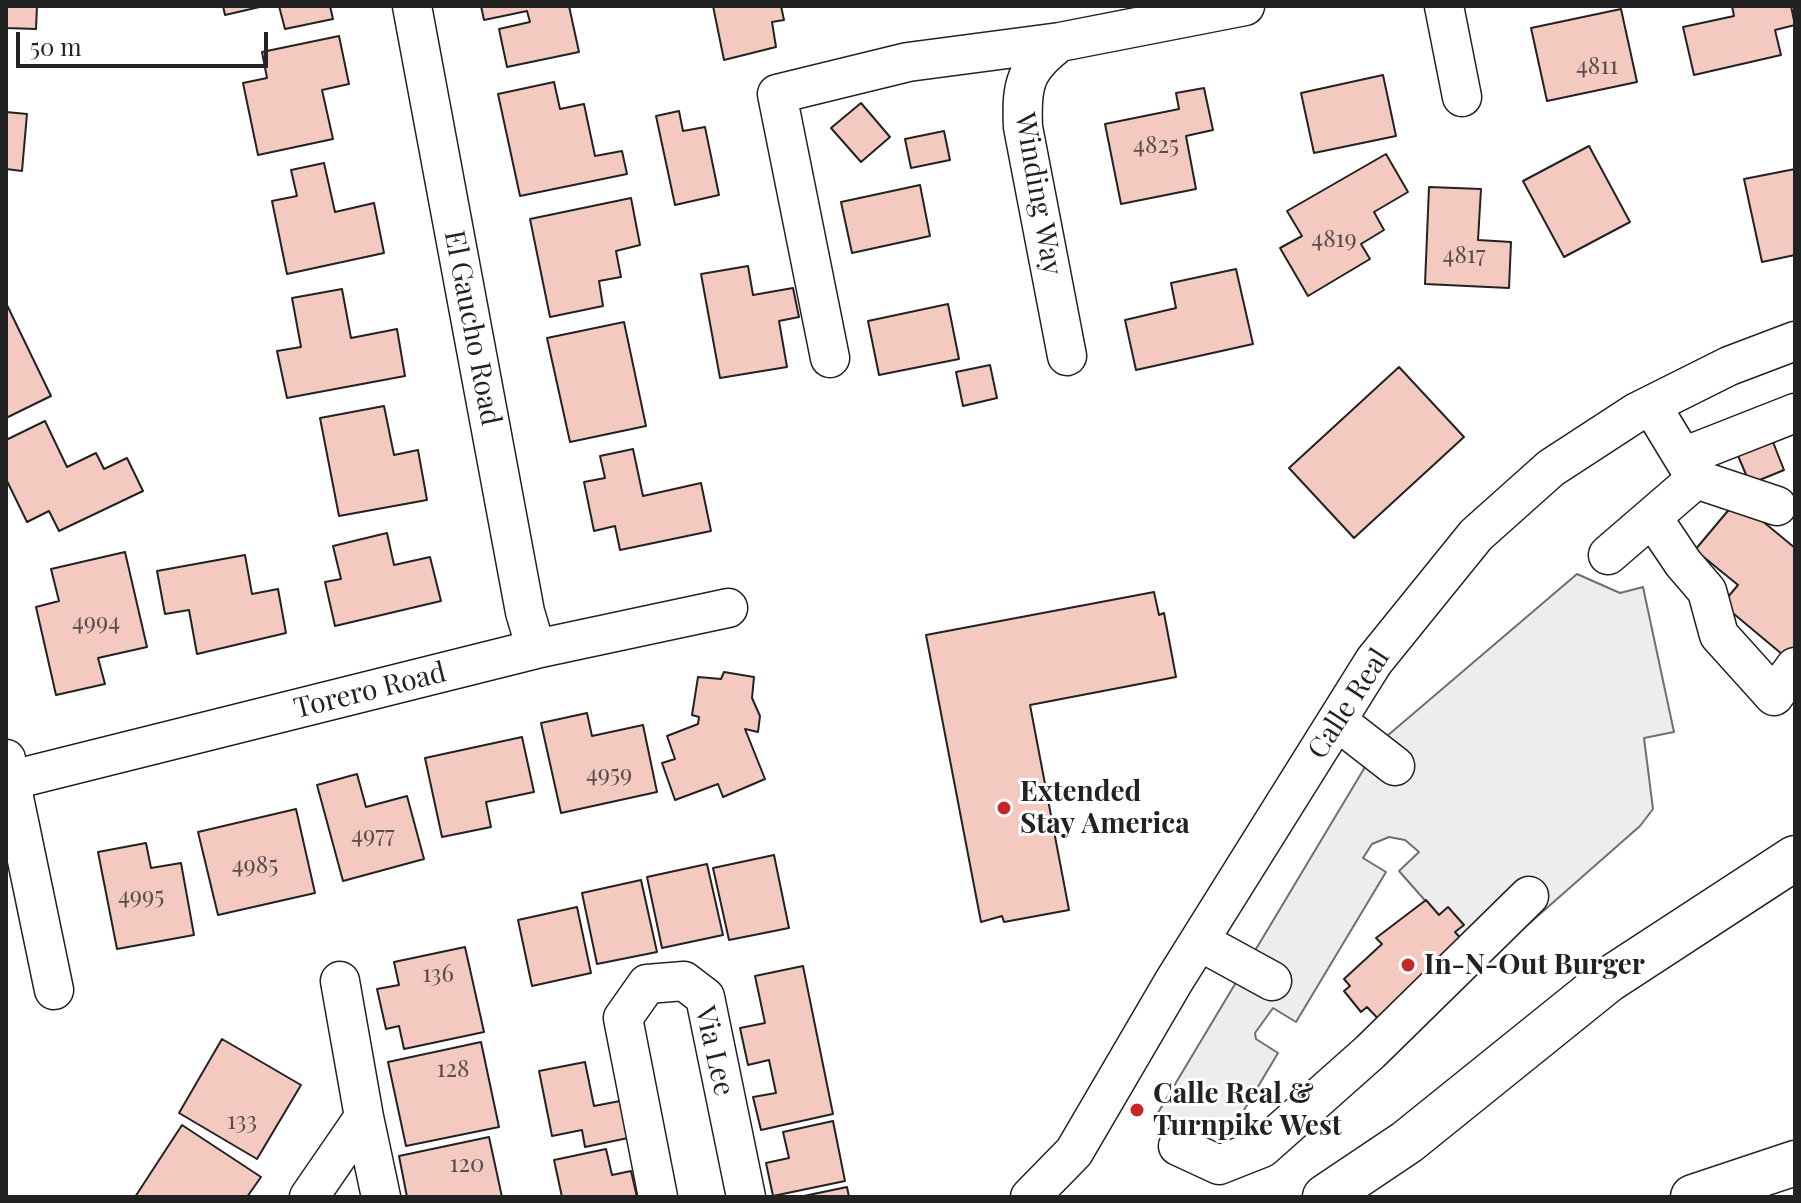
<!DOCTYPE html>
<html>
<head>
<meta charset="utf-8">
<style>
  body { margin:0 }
  #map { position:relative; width:1801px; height:1203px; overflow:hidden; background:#fff; font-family:"Playfair Display",serif }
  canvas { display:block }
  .frame { position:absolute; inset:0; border:8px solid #222; pointer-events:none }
  .scale { position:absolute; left:16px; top:32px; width:252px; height:36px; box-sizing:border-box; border:4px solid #222; border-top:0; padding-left:10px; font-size:24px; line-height:28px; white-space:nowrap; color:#222; -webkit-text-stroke:6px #fff; paint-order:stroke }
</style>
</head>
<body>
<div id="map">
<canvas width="1801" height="1203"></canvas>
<div class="frame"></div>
<div class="scale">50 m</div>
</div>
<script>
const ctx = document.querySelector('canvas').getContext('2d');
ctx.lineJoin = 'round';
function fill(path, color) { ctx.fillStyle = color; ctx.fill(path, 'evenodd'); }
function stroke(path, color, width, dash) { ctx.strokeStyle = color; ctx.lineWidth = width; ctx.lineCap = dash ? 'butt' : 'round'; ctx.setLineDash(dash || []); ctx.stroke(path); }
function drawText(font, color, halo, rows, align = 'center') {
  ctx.font = font + ' "Playfair Display",serif'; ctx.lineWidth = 6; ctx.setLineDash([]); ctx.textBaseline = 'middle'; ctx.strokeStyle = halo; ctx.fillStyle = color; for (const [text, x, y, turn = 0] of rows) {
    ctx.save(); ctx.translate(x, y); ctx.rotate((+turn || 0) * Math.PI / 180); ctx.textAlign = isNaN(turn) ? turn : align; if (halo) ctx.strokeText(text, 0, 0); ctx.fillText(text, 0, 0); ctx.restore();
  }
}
const parking = new Path2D(`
  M1577,574L1620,593L1643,587L1674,732L1644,738L1653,809L1640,826L1482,965L1399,871L1419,852L1405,840L1389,837L1372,844L1363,858L1386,872L1296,1022L1273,1008L1255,1033L1256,1039L1278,1053L1215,1159L1153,1121L1380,742Z`);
fill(parking, '#ededed');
stroke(parking, '#6f6f6f', 2);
const building = new Path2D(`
  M6,6H37L36,29L6,28Z
  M223,6H264L225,15Z
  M279,6H330L333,19L285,29Z
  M481,6H569L579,52L507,67L499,29L530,22L527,11L484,20Z
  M713,6H781L784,20L772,22L776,47L724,60Z
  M1732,6H1791L1795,25L1775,30L1781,55L1694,75L1683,27L1734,16Z
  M1621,9L1637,82L1547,101L1531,28Z
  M339,36L349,84L322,90L333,139L258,155L243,83L267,78L262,52Z
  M1383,75L1396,136L1314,153L1301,93Z
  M554,82L560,109L584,104L595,156L622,151L627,174L520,196L498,94Z
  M1204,88L1213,130L1186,136L1196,189L1121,204L1105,124L1179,109L1176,93Z
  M861,103L890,137L861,162L831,128Z
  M679,111L683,131L705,127L719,195L675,205L656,116Z
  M6,112L27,114L22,171L6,169Z
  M944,131L950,160L911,168L905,139Z
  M1589,146L1630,222L1564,257L1523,181Z
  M1386,154L1408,192L1374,212L1384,230L1361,244L1370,259L1308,296L1280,248L1302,236L1287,211Z
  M324,163L335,212L374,203L384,253L287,274L272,201L297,196L291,170Z
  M1795,169V255L1762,262L1744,179Z
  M920,185L930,236L852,253L841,202Z
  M1429,187L1481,189L1478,240L1511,242L1509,288L1425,284Z
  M631,198L640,245L616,251L621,277L599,281L603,306L550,317L530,219Z
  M748,266L753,295L793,288L799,317L779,321L787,367L720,378L701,274Z
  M1236,269L1253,344L1136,370L1125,320L1176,308L1171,283Z
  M342,289L351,338L397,329L405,376L287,398L277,351L301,347L292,298Z
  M6,303L51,396L6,418Z
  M948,304L959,359L879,375L868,321Z
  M624,322L646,426L570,442L547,338Z
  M990,365L997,398L963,406L956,372Z
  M1399,367L1464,437L1354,538L1289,468Z
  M384,406L394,455L418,450L427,500L339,516L320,418Z
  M45,421L67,467L96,453L104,469L127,458L143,491L59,531L49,511L27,522L6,479V440Z
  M1771,437L1784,470L1750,484L1736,451Z
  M633,449L643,496L701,483L711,531L620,550L615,526L594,531L584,482L605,478L600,456Z
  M1737,500L1795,548V665L1722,604L1738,585L1695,550Z
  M387,533L394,565L430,557L441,601L335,626L325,582L341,579L333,546Z
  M125,552L147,647L98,658L105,684L56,695L36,607L59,601L51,569Z
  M245,555L252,594L278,589L286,633L197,654L189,610L165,614L157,571Z
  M1154,592L1159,615L1164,613L1176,677L1030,705L1069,910L1004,922L1002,916L981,922L926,635Z
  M724,672L754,677L752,698L760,716L758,732L745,729L765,779L723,797L718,784L675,800L662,763L675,759L667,736L698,724L699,717L692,715L698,677L721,679Z
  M587,713L592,736L643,725L657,792L561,813L541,723Z
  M522,737L534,792L486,802L491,827L442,837L425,758Z
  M357,774L366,807L407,796L424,859L343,881L317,785Z
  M296,809L315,893L218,915L198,832Z
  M146,843L151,868L181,863L194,935L117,949L98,852Z
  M774,855L789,928L729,940L713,868Z
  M707,864L723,935L662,948L647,877Z
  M641,880L657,952L597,964L582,893Z
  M1426,900L1439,915L1448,907L1464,925L1455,932L1472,951L1385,1026L1367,1007L1361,1012L1344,991L1350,986L1344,979L1382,944L1376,938Z
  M577,907L591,973L532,986L518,920Z
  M465,947L484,1032L404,1049L399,1026L386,1029L377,989L399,985L394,962Z
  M803,966L833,1114L761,1130L753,1097L776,1093L769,1060L748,1065L740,1028L765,1023L755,976Z
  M222,1039L301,1085L257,1159L179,1113Z
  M481,1042L499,1127L406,1146L388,1062Z
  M585,1062L594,1106L620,1101L628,1138L585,1147L582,1130L552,1136L539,1071Z
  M833,1121L845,1181L773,1196L766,1163L789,1158L783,1132Z
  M182,1125L261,1177L247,1197H135Z
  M489,1137L502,1197H407L399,1156Z
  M606,1149L612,1175L631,1171L637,1197H562L554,1160Z
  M847,1187L849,1197H799Z`);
fill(building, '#f3c9c0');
stroke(building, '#222', 2);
const minor = new Path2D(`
  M412,6L525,612L536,649
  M1444,6L1462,97
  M1067,356L1023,127C1021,84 1025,68 1060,42L1245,6
  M830,358L777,94L908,62L1060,42
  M1683,457L1795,413
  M1696,479L1777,506
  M1652,517L1683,563L1707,591L1719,635L1774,696L1795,667
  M1608,555L1696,479L1651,405
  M1337,721L1395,766
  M6,759L54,990
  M12,780L536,649L728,608
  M1199,941L1272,981
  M364,1117L381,1197
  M1178,1146L1219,1165L1262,1148L1370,1052L1529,896
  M309,1197L364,1117L340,981
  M658,1197L623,1018L647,984L684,981L705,997L746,1197
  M1030,1197L1074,1152L1174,981L1374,661L1476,535L1551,468L1637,412L1729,366L1795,341`);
const highway = new Path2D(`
  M1325,1197L1407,1142L1608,980L1795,858
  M1693,1197L1795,1163`);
stroke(minor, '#222', 41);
stroke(highway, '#222', 47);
stroke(minor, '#fff', 38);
stroke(highway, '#fff', 44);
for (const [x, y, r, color] of [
  [1004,808,8,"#c62828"],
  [1408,965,8,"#c62828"],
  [1137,1110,8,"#c62828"]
]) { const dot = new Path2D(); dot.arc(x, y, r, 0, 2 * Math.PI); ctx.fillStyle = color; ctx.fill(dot); stroke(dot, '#fff', 3); }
drawText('24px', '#564c4a', null, [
  ["4811",1597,67],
  ["4825",1156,146],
  ["4819",1334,240],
  ["4817",1464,256],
  ["4994",96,623],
  ["4959",609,775],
  ["4977",373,836],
  ["4985",255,866],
  ["4995",141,897],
  ["136",438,975],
  ["128",453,1070],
  ["133",242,1122],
  ["120",467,1165]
]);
drawText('28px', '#222', '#fff', [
  ["Winding Way",1038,194,80],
  ["El Gaucho Road",472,328,79],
  ["Torero Road",370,691,-14],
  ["Calle Real",1349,704,-57],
  ["Via Lee",714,1051,77]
]);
drawText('bold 28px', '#222', '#fff', [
  ["Extended",1020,792],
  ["Stay America",1020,824],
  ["In-N-Out Burger",1424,965],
  ["Calle Real &",1153,1094],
  ["Turnpike West",1153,1126]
], 'left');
</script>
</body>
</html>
